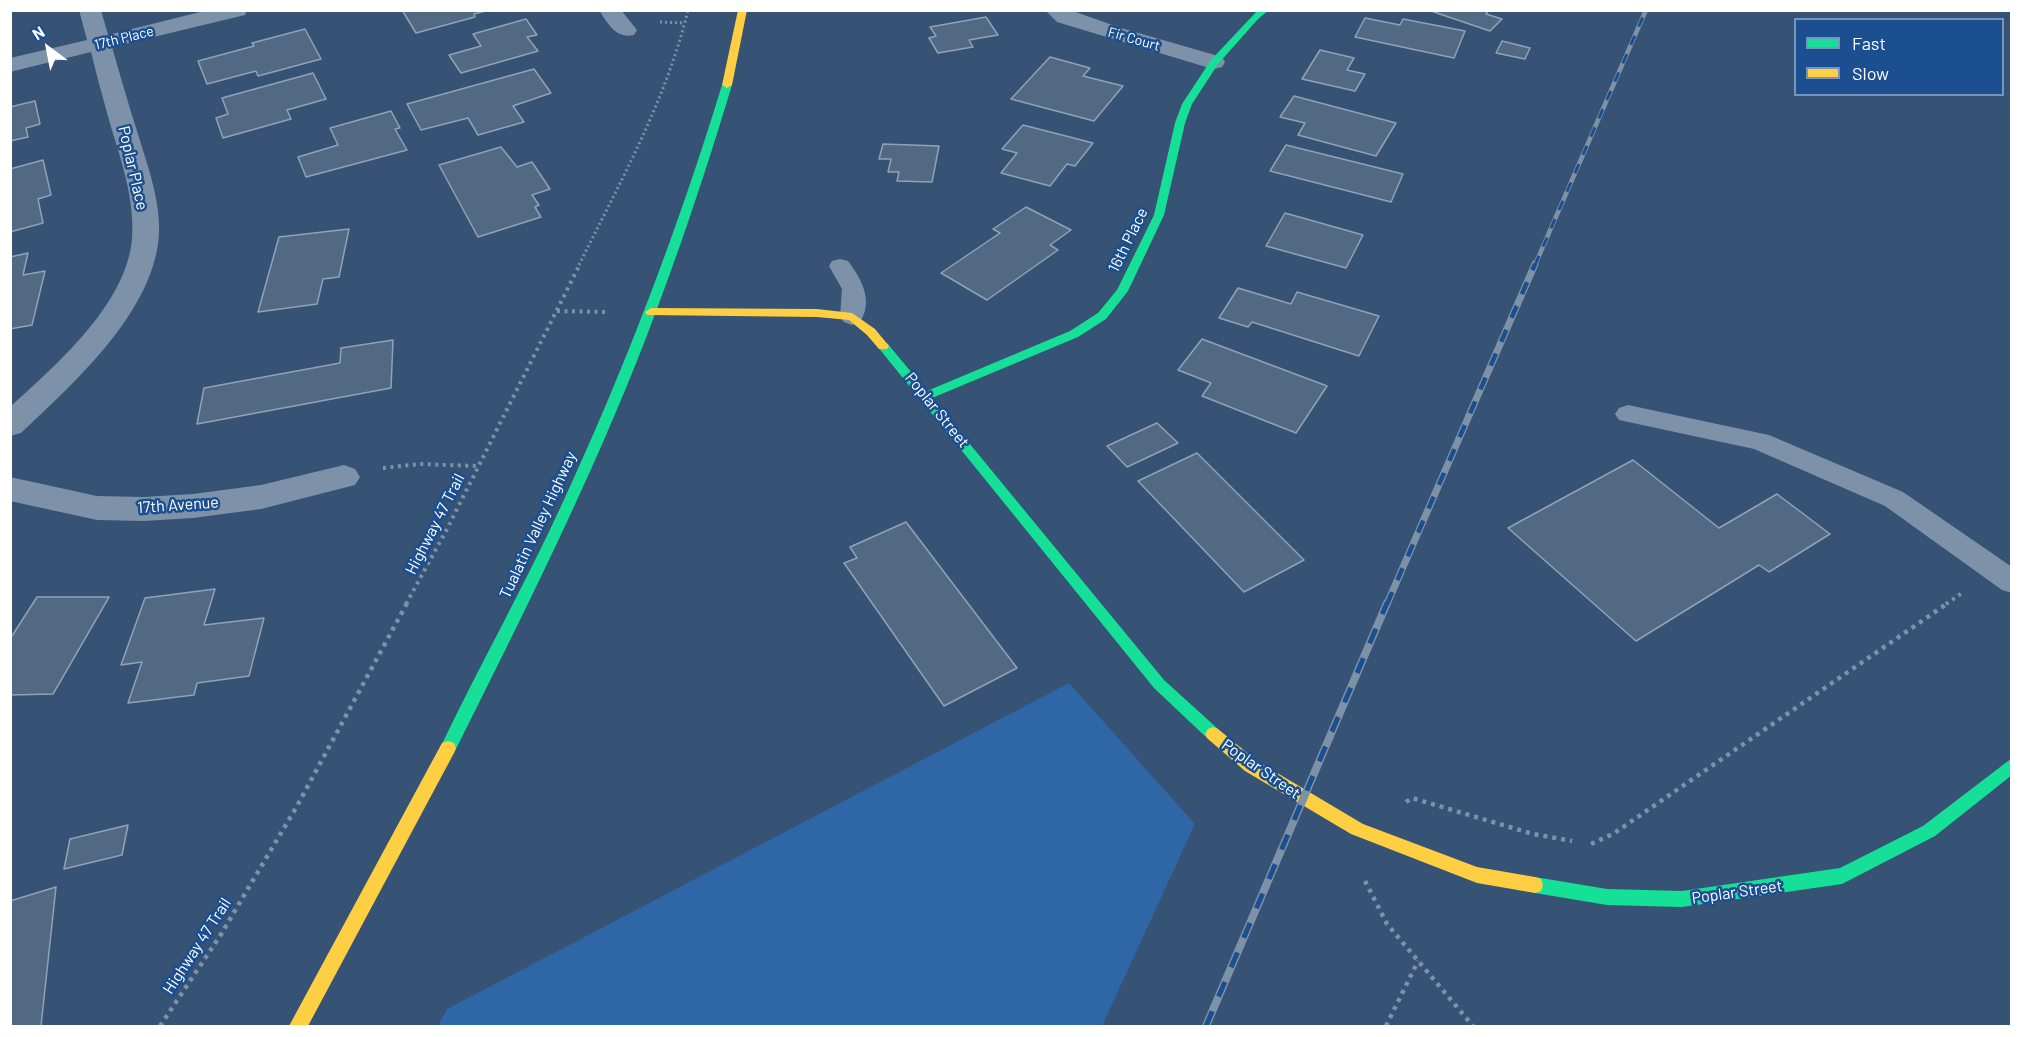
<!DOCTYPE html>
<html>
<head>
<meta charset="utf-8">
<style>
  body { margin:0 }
  #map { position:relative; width:2022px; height:1037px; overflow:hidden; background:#365274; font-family:Barlow,sans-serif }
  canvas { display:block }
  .frame { position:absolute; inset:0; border:12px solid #fff; pointer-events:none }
  .legend { position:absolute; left:1794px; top:18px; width:210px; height:78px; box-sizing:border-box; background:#1b4f8f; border:2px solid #7695bc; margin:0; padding:8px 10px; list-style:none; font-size:18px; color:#fff }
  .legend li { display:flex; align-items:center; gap:12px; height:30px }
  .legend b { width:30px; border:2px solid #7695bc }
  .north { position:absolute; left:18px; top:18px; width:60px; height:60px; -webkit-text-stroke:4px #1b4f8f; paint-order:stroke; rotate:328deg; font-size:16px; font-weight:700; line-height:24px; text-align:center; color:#fff }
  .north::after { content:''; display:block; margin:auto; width:21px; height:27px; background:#fff; clip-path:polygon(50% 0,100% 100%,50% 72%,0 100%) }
</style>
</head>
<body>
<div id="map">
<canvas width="2022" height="1037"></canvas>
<div class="frame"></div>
<ul class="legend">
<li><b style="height:8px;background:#16e098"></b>Fast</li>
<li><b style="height:8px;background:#ffcf43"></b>Slow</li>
</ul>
<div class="north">N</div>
</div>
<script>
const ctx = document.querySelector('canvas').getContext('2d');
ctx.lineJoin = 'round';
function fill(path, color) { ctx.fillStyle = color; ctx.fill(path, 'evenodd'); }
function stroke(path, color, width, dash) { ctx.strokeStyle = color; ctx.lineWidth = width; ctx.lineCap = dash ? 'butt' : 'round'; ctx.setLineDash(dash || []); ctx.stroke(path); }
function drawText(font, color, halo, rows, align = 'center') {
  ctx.font = font + ' Barlow,sans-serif'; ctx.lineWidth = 5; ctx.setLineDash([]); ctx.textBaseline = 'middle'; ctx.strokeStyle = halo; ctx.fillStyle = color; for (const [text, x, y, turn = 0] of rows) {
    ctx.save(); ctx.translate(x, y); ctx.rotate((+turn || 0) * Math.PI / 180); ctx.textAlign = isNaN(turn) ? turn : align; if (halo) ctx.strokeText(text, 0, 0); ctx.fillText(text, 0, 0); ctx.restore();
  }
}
fill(new Path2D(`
  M1069,683L1195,824L1102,1026H438L447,1009Z`), '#2f66a5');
const building = new Path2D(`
  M402,10H489L474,14L475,17L416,33Z
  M1428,10H1489L1486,14L1502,19L1490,31Z
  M986,17L998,35L969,40L973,47L938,53L929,38L936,36L930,27Z
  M1365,18L1400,25L1403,19L1465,31L1454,58L1355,37Z
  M526,19L537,35L527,37L538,51L461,73L449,55L481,46L473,34Z
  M305,29L321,59L258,76L256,71L207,84L198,61L254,46L252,43Z
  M1502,41L1530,48L1525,59L1496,53Z
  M1320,50L1354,58L1347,70L1365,74L1355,91L1302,79Z
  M1050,57L1090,68L1083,76L1123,86L1094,121L1011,99Z
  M534,69L551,93L513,106L524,122L478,135L468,118L421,130L407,104Z
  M313,73L326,99L287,110L291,119L223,138L216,118L228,114L222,98Z
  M1294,96L1396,123L1376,156L1298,135L1305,123L1280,117Z
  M35,101L40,124L26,128L28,137L10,141V107Z
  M391,111L400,128L395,129L407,150L306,177L298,157L338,145L330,128Z
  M1023,125L1093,143L1075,166L1067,164L1050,186L1001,173L1017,153L1002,149Z
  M883,144L939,146L932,182L897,181L899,172H888L891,159H879Z
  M1286,145L1403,174L1391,202L1270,171Z
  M501,147L517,167L532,162L550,189L532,195L539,205L535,207L541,217L478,237L439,165Z
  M43,160L51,195L38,199L43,223L10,232V169Z
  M1026,207L1071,230L1050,245L1058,250L987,300L941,273L1000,233L993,229Z
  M1285,213L1363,235L1346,268L1266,246Z
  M349,229L339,277L323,279L317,304L258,312L279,237Z
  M28,253L23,275L45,271L32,325L10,329V257Z
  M1238,288L1291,304L1297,292L1379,316L1359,356L1252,322L1248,327L1219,318Z
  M1202,339L1327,386L1296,433L1202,396L1211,383L1178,370Z
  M393,340L391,388L197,424L204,388L340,363L341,348Z
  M1157,423L1178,443L1127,467L1107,446Z
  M1197,453L1304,560L1244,592L1138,481Z
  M1633,460L1719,528L1777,494L1830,534L1769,572L1759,565L1636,641L1508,528Z
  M906,522L1017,668L944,706L844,563L857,558L850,547Z
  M215,589L204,625L264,618L249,676L197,683L194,695L128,703L142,662L121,665L145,598Z
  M37,597H109L53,694L10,695V639Z
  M128,825L122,855L64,869L70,839Z
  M56,887L41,1026H10V901Z`);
fill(building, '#526984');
stroke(building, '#92a2b6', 1.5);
stroke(new Path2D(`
  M660,22L684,23
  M579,265C620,182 666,101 688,10`), '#7d92a8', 3, [2, 3]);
stroke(new Path2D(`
  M557,311L607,312
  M383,468L420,464L478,466
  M406,604L446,531L580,264
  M1946,604L1962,593`), '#7d92a8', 4, [3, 4.5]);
stroke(new Path2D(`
  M1406,802L1412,798L1533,834L1572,841
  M1591,844L1613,834L1948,603
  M1365,881L1387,924L1473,1026
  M160,1026L220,936L297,806L407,603
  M1386,1026L1418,961`), '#7d92a8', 4.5, [4, 5]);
fill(new Path2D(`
  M840,259L848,261C861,278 874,301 860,322L852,325L844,322L840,317L842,289L829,266L832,261Z
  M1628,405L1769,435L1903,492L2012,567V593L2002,590L1885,506L1754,449L1619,420L1615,414L1619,408Z`), '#7d92a8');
fill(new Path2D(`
  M79,10H101L108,35L208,10H247L245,15L112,47C120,75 128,103 137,131C146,161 158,192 159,224C162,305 75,382 21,433L10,436V407C56,365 126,305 132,239C135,201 122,163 111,127C104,102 97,77 91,52L10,72V58L87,40Z
  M599,10H621L637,30L634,35C616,39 608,24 599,10Z
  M1045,10H1070L1121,28L1222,57L1225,62L1222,67L1214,69L1206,67L1057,22Z
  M344,465L355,469L360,477L355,485L261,509L193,518L144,521L97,520L10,501V477L97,496L144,497L193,494L261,485Z`), '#7d92a8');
fill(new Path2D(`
  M1258,10H1269L1258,19L1218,64L1192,104L1185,123L1164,215L1128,291L1106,319L1078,337L932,398L1164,680L1218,729L1221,734L1218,739L1213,741L1208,739L1154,688L877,346L879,343H887L927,391L1070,331L1098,313L1117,290L1154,215L1175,123L1182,104L1211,60Z
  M727,82L732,85C706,171 678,255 646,338C591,480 522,617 454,753L448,755L442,753L440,748C479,666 524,587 562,504C625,368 678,229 722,85Z
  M2012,758V775L1935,836L1842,884L1682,907L1607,905L1535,893L1529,891L1527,885L1529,879L1535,877L1607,889L1682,891L1840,868L1923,826Z`), '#16e098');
fill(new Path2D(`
  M738,10H747L732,85L727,88L722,85Z
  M651,308L817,309L852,313L875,329L889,346L887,349H879L867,335L849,320L817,317L647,315L645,312Z
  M1213,727L1218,729L1257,761L1363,824L1477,867L1535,877L1541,879L1543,885L1541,891L1535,893L1477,883L1351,834L1245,771L1208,739L1205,734L1208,729Z
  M448,741L454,743L456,748L454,753L308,1026H289L442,743Z`), '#ffcf43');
const railFar2 = new Path2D(`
  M1535,265L1646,10`);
const railFar1 = new Path2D(`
  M1387,604L1535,264`);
const rail = new Path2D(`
  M1206,1026L1387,603`);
stroke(railFar2, '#7e92a7', 4.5);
stroke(railFar1, '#7e92a7', 7);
stroke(rail, '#7e92a7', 8);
stroke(railFar2, '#1b4f8f', 3, [10]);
stroke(railFar1, '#1b4f8f', 4.5, [13]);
stroke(rail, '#1b4f8f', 5, [16]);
drawText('14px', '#fff', '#1b4f8f', [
  ["17th Place",124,38,-14],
  ["Fir Court",1134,39,16]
]);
drawText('16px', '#fff', '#1b4f8f', [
  ["Poplar Place",133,168,77],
  ["16th Place",1128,240,-64],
  ["Poplar Street",937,410,51],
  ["17th Avenue",178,505,-4],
  ["Highway 47 Trail",435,524,-63],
  ["Tualatin Valley Highway",538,525,-65],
  ["Poplar Street",1261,769,35],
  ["Poplar Street",1737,892,-8],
  ["Highway 47 Trail",197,946,-57]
]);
</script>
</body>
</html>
